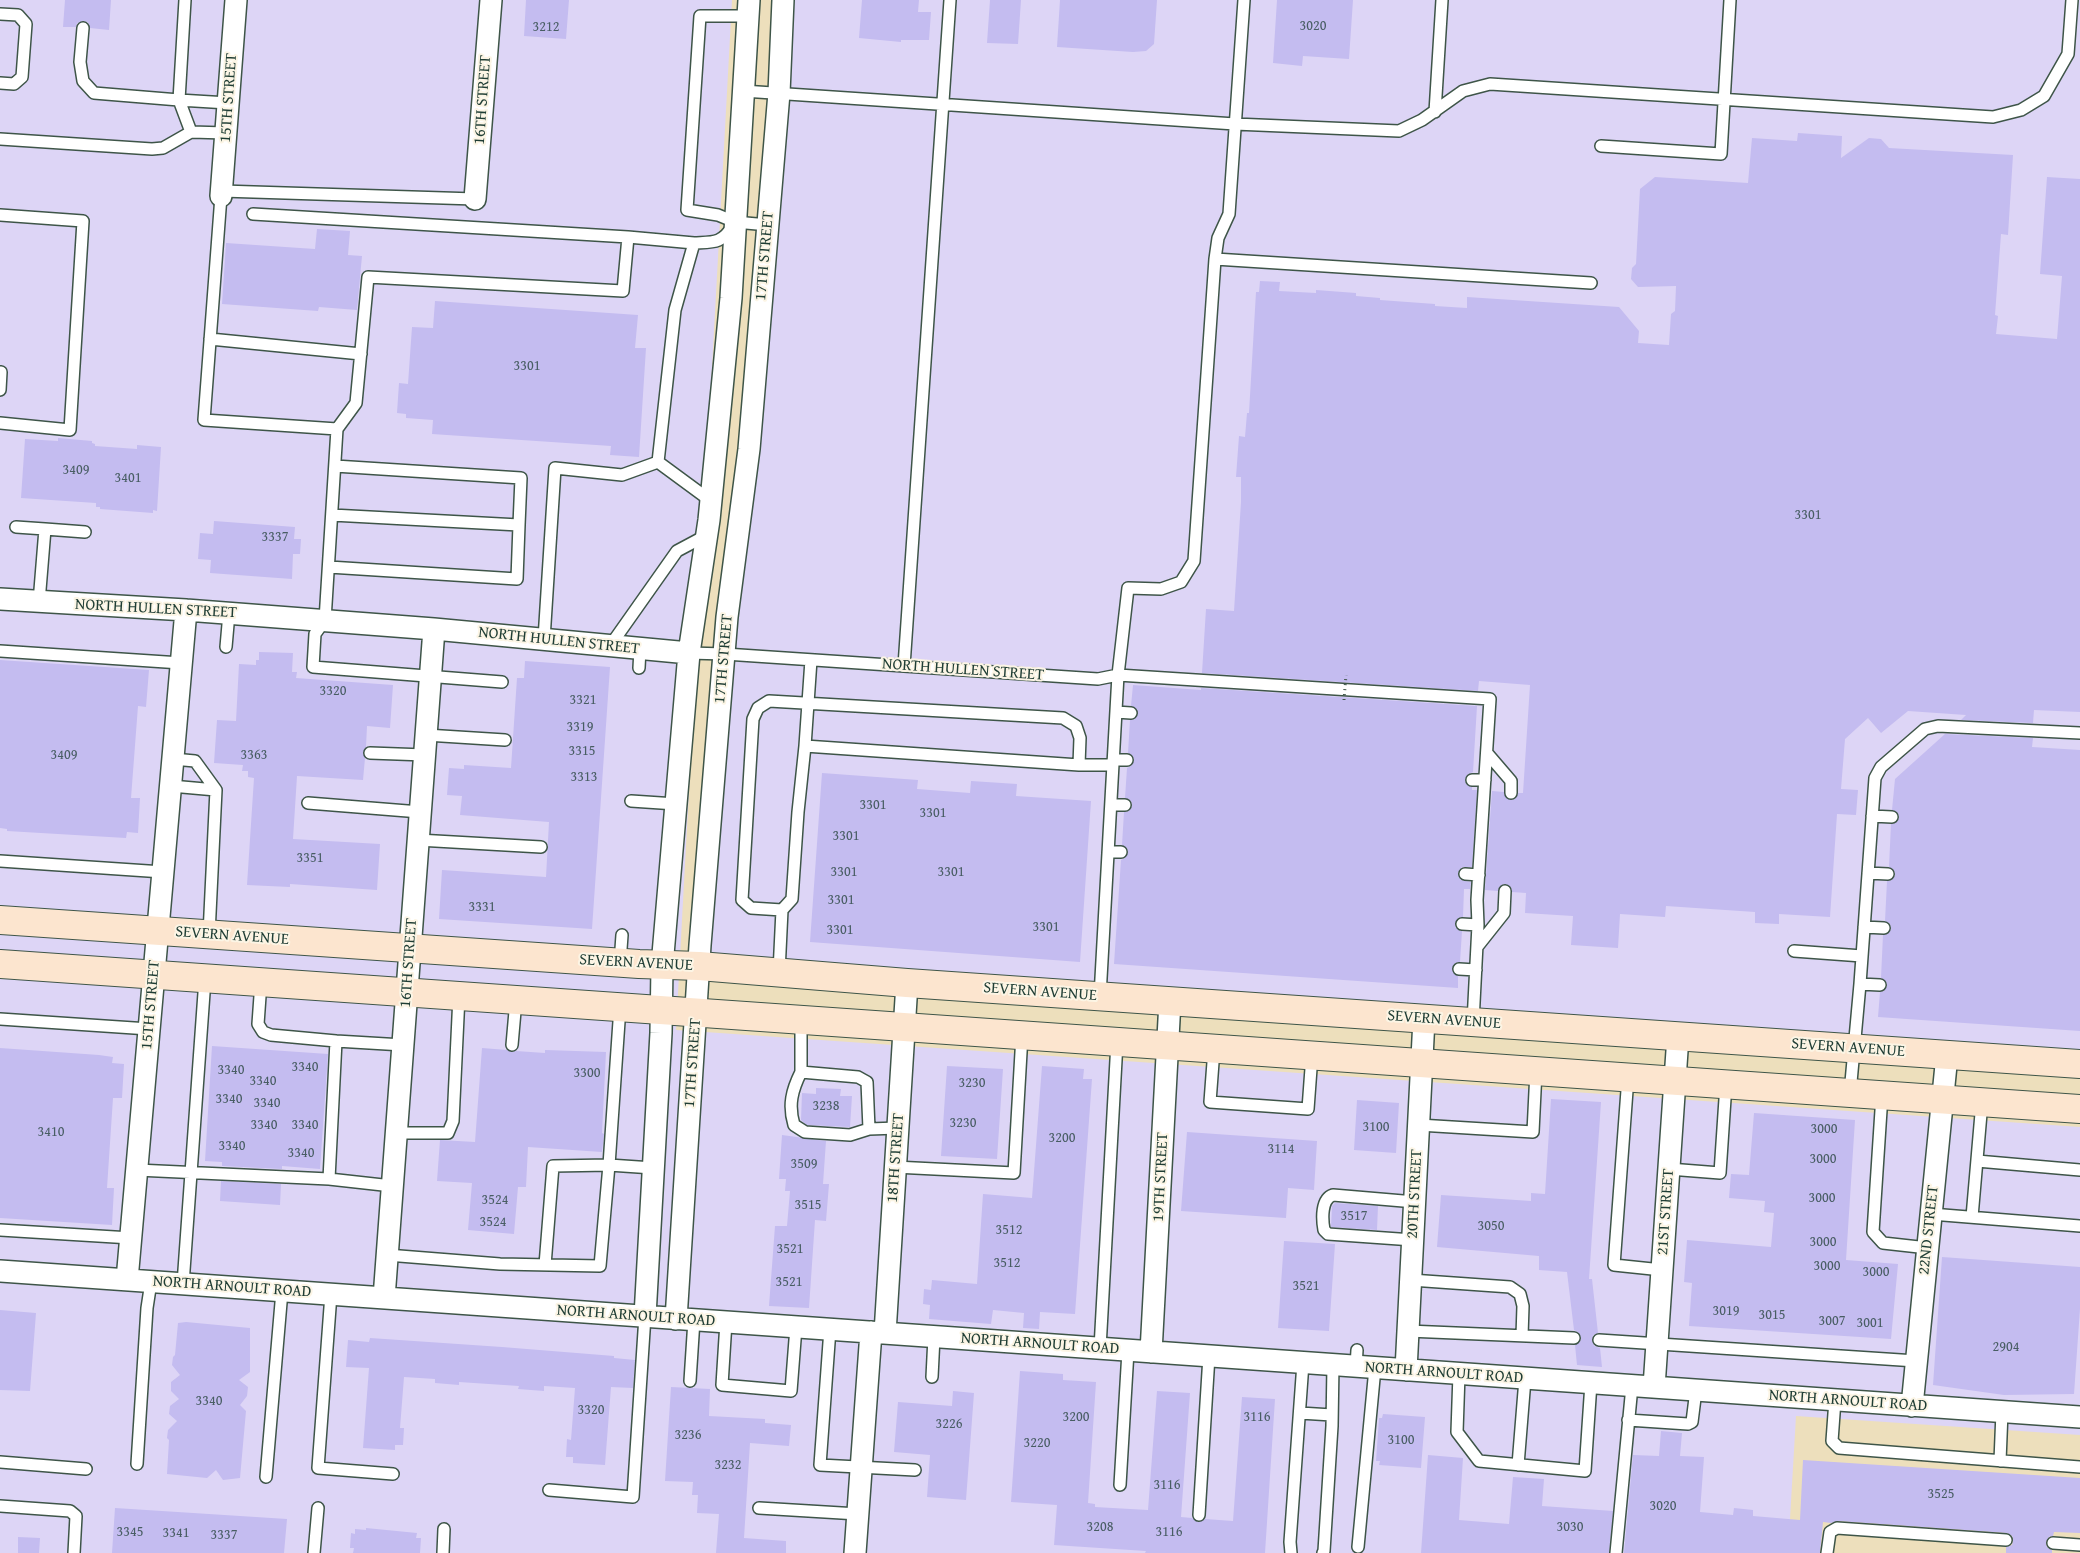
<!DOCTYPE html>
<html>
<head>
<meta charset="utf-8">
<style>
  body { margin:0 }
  canvas { display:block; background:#eddfbc }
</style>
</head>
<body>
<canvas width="2080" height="1553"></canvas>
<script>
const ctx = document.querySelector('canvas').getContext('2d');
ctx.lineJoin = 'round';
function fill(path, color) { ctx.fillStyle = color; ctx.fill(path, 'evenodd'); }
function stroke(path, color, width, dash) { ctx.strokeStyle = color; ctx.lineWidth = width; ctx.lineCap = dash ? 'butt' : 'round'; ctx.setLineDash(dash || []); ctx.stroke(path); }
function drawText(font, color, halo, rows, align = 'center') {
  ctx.font = font + ' "Gentium Book Plus",serif'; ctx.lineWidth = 4; ctx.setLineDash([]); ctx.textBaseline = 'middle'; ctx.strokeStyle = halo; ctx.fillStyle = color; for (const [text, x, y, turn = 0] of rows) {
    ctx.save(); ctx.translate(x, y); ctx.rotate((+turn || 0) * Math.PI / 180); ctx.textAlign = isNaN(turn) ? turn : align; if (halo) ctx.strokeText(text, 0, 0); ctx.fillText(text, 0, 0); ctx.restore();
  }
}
fill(new Path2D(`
  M0,0H732L676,1030L2080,1127V1435L1796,1416L1788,1553H0Z
  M779,0H2080V1064L699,966Z`), '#ddd5f6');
fill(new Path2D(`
  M65,0H111L109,30L90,28L88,22L83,21L77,23L76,27H63Z
  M526,0H569L566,39L524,36Z
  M862,0H919L918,12H931L929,40H901V42L859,38Z
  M990,0H1021L1018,44L987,43Z
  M1060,0H1157L1154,44L1146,51L1133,52L1057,47Z
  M1277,0H1353L1349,59L1303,56L1302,66L1273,63Z
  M1798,133L1842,136L1841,158L1869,138L1881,139L1889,148L2013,155L2008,235L2001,234L1995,315L1998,316L1996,334L2057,339L2062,276L2040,274L2047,177L2080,179V712L2034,710L2033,723L1961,720L1966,715L1908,711L1881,733L1868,718L1845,739L1841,789L1858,790L1856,815L1837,814L1830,917L1779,914V924L1755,923V912L1666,906L1665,917L1620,914L1618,948L1571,945L1573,916L1525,913L1526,893L1512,892L1511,887L1506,884L1501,885L1498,891L1485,890L1492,791L1504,792L1505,797L1511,800L1515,799L1518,793H1523L1530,685L1479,681L1478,691L1202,673L1206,609L1234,611L1241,502V477H1236L1239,436L1245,437L1247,413H1249L1256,292H1259L1260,281L1280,282L1279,291L1316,293V290L1356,293V296L1380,298V300L1435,304V306L1467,308V297L1619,307L1639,331L1638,343L1669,345L1671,314L1675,311L1676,286L1638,287L1631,279L1632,268L1636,264L1640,189L1655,177L1748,183L1752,138L1797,141Z
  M317,229L350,231L348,255L362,256L357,310L319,307L318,311L222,304L226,243L315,249Z
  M435,301L638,315L635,348H646L639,457L610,455L611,446L432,434L433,420L406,418V414L397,413L399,383L408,384L412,327L433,328Z
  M58,438L92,441V443L95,444V446L137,449V445L161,447L157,511L153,510V513L100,509V507H96V503L21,498L25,439L58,441Z
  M214,521L295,527L294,539H301L300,554H293L292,579L210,573L211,560L198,559L200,533L213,534Z
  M259,652L293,653L292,672H297L296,678L393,685L390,728L367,726L366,747L363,752L365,758L363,780L297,776L293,839L380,844L377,890L290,884V887L247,885L254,778L248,777V771H242L243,765L214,763L217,720L236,721L239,664L256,665V660H259Z
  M0,660L149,670L146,707L138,706L131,798H140L138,833L127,832L126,838L7,831V829L0,828Z
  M525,661L610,667L592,929L439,919L442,870L546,877L549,822L460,815L462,796L447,795L449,768L464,769V765L511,768L517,678H524Z
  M1133,685L1201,690V688L1477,706L1473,772L1468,774L1465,780L1466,784L1472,787V790H1477L1472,867H1462L1458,873L1460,880L1471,882L1470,889H1464L1463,917L1458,918L1455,923L1456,928L1462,931L1460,962L1455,963L1452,968L1453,973L1458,976V988L1114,964L1121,860L1125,858L1128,852L1127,848L1122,845L1124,812L1129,811L1132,805L1131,801L1125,798L1127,768L1131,766L1134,760L1133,756L1128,753L1130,720L1135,719L1138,714L1137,709L1131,706Z
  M1945,734L2033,738L2032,747L2080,750V1031L1878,1017L1880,992L1884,991L1887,986L1886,981L1881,978L1883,935L1888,934L1891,929L1890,924L1885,921L1887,881L1892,880L1895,875L1894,870L1889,867L1891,824L1896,823L1899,818L1898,813L1892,810L1895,779Z
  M822,773L918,780L917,789L970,793L971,781L1017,784L1016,796L1091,801L1080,962L810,942Z
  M212,1046L328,1054L320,1169L282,1166V1169L222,1166V1162L205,1161Z
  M0,1048L99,1055L113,1057L112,1063L124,1064L122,1098H113L107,1188H114L112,1225L0,1218Z
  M482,1048L507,1050L512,1052L516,1051L545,1053V1050L606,1052L602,1133L604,1134L602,1152L528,1147L526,1187H518L514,1234L468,1230L472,1183L437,1181L440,1140L475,1142Z
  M947,1066L1003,1069L997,1159L941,1156Z
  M1042,1066L1084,1069L1083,1079H1092L1075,1314L1040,1312L1039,1329L1023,1328L1024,1313L993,1310L991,1324L929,1319L930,1305L923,1304L924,1289L931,1290L932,1280L977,1284L983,1194L1032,1198Z
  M816,1088L841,1089L840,1096H852L850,1127L807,1125L801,1120L802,1093L816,1094Z
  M1551,1099L1601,1102L1589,1279H1592L1598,1333L1593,1335L1592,1340L1594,1346L1600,1348L1602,1367L1577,1365L1575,1345L1580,1342L1581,1338L1578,1332L1574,1330L1567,1272L1539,1270V1256L1437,1247L1441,1195L1531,1201V1193L1545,1194Z
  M1357,1100L1399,1103L1396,1153L1354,1150Z
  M1754,1113L1855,1120L1846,1260L1898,1264L1891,1339L1689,1326L1692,1283L1684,1282L1687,1240L1771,1247L1774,1213L1764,1212L1765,1201L1729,1198L1731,1174L1749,1175Z
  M1187,1132L1317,1141L1314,1190L1288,1188L1286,1218L1181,1211Z
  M782,1135L826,1141L823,1184H829L826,1221L815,1220L809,1308L769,1306L775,1226H787L790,1191H785L786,1179H779Z
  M221,1181L281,1184L280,1205L220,1201Z
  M1335,1203L1378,1206L1377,1230L1331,1227L1332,1206Z
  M1284,1241L1335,1244L1329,1331L1278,1328Z
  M1942,1257L2080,1267V1309L2074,1394L2004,1395L1933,1385Z
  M0,1310L36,1313L30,1391L0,1390Z
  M186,1322L250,1328V1372L239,1380L248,1387L247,1396L240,1405L246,1411L240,1478L223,1480L216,1470L207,1478L167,1474L169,1440L167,1438L168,1430L177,1421L169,1414L170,1406L179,1399L171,1391V1382L180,1375L172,1365L173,1357L175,1355L178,1323Z
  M370,1338L502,1347L614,1356V1358L635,1360L633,1388L611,1387L605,1465L573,1463V1457H566L567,1439L571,1440L575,1388L544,1386V1391L518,1389L519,1386L459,1382V1385L435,1383V1379L404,1377L400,1428H404L403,1445H395V1450L363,1448L369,1368L346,1367L348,1340L369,1342Z
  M1020,1371L1063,1374V1380L1096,1382L1088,1503L1095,1504V1507L1148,1510L1157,1391L1190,1393L1181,1517L1192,1518L1198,1522L1205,1519L1233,1521L1242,1397L1275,1399L1265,1553H1145L1146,1551L1054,1545L1057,1505L1011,1502Z
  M671,1387L710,1389L709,1416L765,1419V1423L791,1425L789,1446L750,1443L744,1538L786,1541V1553H716L719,1514L697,1513L698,1495H692L693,1482L665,1481Z
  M953,1391L974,1393L966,1500L927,1497L930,1455L894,1452L898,1402L952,1406Z
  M1383,1414L1425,1417L1421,1468L1379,1465L1380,1461H1376L1379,1418H1382Z
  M1661,1431L1682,1433L1680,1456L1704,1457L1700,1512L1733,1515L1734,1508L1753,1510V1516L1800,1520L1803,1460L2080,1478V1533L2054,1532L2053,1536L2049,1537L2046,1542L2047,1547L2052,1550V1553H2006V1547L2012,1545L2013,1540L2012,1536L2007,1533L1838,1521L1831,1523L1823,1522L1820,1553H1624L1633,1455L1659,1456Z
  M1428,1455L1463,1458L1459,1520L1509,1524L1513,1477L1544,1479L1542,1506L1613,1511L1609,1553H1421Z
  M115,1508L287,1519L284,1553H112Z
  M366,1528L417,1533L416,1538H421L420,1553H353L354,1548H350L351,1533L355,1534V1529L366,1530Z
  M18,1537L40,1538L39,1553H18Z`), '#c4bcf0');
const lane = new Path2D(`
  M185,0L179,100L228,103
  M0,14L18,15L26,24L22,77L14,84L0,83
  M747,16H700L687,210L718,215L735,222L768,225
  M83,28L80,62L83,81L94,93L179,100L191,132
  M743,91L1235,124L1399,131L1422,120L1463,91L1490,84L1993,117L2021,110L2044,96L2068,54L2072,0
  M1435,112L1442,0
  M0,139L152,149L163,148L191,132L226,133
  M1601,146L1721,154L1730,0
  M222,191L475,199
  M221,196L204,420L337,429L325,620L315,634L313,667L502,682
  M253,214L628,237L623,291L368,277L356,403L337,429
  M0,215L83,221L70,430L0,423
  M628,237L694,243
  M1215,259L1218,238L1229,214L1244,0
  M210,339L361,354
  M0,390L1,372
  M658,462L675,310L694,243C714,242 721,244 733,226
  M658,462L711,501
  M335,466L521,478L519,525
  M16,527L45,529
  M329,567L517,579L519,525L332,515
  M39,602L45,529L85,532
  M544,639L555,468L622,475L658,462
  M610,646L677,551L707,535
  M226,647L229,613
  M0,651L181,663
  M689,653L725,654L1098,679L1118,675L1490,699L1477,900L1478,925L1473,1022
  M811,660L805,746L1079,765H1113
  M904,666L950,0
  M639,668L640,649
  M1116,712L1131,713
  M426,735L505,740
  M370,753L425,755
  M1487,753L1511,781V793
  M173,759L195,761L216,790
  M1113,760H1127
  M1472,780H1485
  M171,786L216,790L209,934
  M631,801L676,804
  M308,803L420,812
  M1111,805H1125
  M1872,816L1892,817
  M418,840L541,847
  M1108,852H1121
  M0,861L163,872
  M1868,873L1888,874
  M1465,874L1479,875
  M782,910L751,908L742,900L753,719L758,708L769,701L1063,718L1076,726L1080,738L1079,765
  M1462,924L1478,925
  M1864,927L1884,928
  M1477,947L1504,913L1505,891
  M1794,951L1862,956
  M620,963L622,935
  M1459,969L1476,970
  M779,972L782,910L792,899L798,812L805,746
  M261,982L258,1024L263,1032L271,1035L336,1041L329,1179L392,1186
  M1860,984L1880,985
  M1100,996L1118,675L1128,588L1161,589L1181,582L1194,561L1215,259L1591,283
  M0,1019L149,1029
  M801,1020V1072L858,1077L867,1082L869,1129L898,1128
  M336,1041L403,1045
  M512,1045L516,1000
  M1214,1049L1210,1102L1308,1109L1312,1055
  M801,1072C792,1090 788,1105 794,1125L805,1132L850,1135L869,1129
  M1628,1077L1614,1265L1662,1270
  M1850,1093L1860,984L1875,778L1881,767L1925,729L1938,726L2080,733
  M1882,1095L1873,1232L1883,1243L1928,1248
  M1419,1125L1533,1132L1536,1071
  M396,1133H448L453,1121L459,996
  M1977,1161L2080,1170
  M895,1167L1014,1173L1022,1035
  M1669,1169L1720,1173L1726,1084
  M137,1170L329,1179
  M1931,1214L2080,1226
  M1972,1217L1982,1102
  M0,1230L131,1238
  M1413,1240L1328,1234L1324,1230C1322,1219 1321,1199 1333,1195L1415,1202
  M387,1255L500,1264L600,1266L609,1165L653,1168
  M545,1265L553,1166L609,1165L620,1007
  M1411,1280L1510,1287L1520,1294L1523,1306L1522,1336
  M183,1284L205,979
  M331,1294L318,1468L393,1474
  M726,1322L722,1385L791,1391L796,1327
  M830,1329L820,1465L915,1470
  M1408,1331L1574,1338
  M1599,1340L1916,1361
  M1100,1348L1117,1042
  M1356,1367L1357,1350
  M1459,1374L1457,1432L1479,1461L1585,1471L1591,1383
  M932,1377L934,1337
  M690,1381L694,1320
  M1835,1400L1832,1441L1839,1448L2080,1467
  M1300,1413L1332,1415
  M1628,1420L1688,1424L1692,1422L1696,1390
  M2000,1461L2002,1412
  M0,1462L86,1469
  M137,1464L147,1308L151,1282
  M1518,1465L1525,1379
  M266,1477L282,1291
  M1120,1485L1128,1351
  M549,1490L633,1497L645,1316
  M0,1506L70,1511L76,1516L74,1553
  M759,1508L858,1514
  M1199,1515L1209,1356
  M2053,1543L2080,1545
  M1358,1547L1375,1368
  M314,1553L318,1508
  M443,1553L444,1529
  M1291,1553L1290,1542L1303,1363
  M1323,1553L1324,1551L1332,1426L1333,1365
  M1616,1553L1632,1386
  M1827,1553L1830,1532L1837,1528L2006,1540`);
const street = new Path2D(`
  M221,196L236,0
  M475,199L491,0
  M0,599L186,610L434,629L689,653
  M0,1271L2080,1417
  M127,1280L186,610
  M384,1298L434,629
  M645,1316L661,1033L662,966L689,653L709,520L731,298L749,0
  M676,1319L700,945L727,617L749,449L779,93L783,0
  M885,1333L907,983
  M1151,1352L1170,1001
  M1406,1370L1424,1019
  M1654,1387L1678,1036
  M1912,1406L1947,1055
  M855,1553L871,1332`);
const secondary = new Path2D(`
  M0,920L639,964L699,966L907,983L2080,1064
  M0,964L2080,1109`);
stroke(lane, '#3e5548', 14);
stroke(street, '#3e5548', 24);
stroke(secondary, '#3e5548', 30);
stroke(lane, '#fff', 11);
stroke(street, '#fff', 21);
stroke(secondary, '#fce5cf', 28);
stroke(new Path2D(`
  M1344,700L1346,675`), '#3e5548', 3, [1, 4]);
drawText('14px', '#485d63', null, [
  ["3020",1313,26],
  ["3212",546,27],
  ["3301",527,366],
  ["3409",76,470],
  ["3401",128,478],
  ["3301",1808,515],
  ["3337",275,537],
  ["3320",333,691],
  ["3321",583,700],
  ["3319",580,727],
  ["3315",582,751],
  ["3409",64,755],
  ["3363",254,755],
  ["3313",584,777],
  ["3301",873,805],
  ["3301",933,813],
  ["3301",846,836],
  ["3351",310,858],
  ["3301",844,872],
  ["3301",951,872],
  ["3301",841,900],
  ["3331",482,907],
  ["3301",1046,927],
  ["3301",840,930],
  ["3340",305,1067],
  ["3340",231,1070],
  ["3300",587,1073],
  ["3340",263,1081],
  ["3230",972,1083],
  ["3340",229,1099],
  ["3340",267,1103],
  ["3238",826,1106],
  ["3230",963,1123],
  ["3340",264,1125],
  ["3340",305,1125],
  ["3100",1376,1127],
  ["3000",1824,1129],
  ["3410",51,1132],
  ["3200",1062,1138],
  ["3340",232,1146],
  ["3114",1281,1149],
  ["3340",301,1153],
  ["3000",1823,1159],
  ["3509",804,1164],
  ["3000",1822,1198],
  ["3524",495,1200],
  ["3515",808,1205],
  ["3517",1354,1216],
  ["3524",493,1222],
  ["3050",1491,1226],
  ["3512",1009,1230],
  ["3000",1823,1242],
  ["3521",790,1249],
  ["3512",1007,1263],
  ["3000",1827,1266],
  ["3000",1876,1272],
  ["3521",789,1282],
  ["3521",1306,1286],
  ["3019",1726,1311],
  ["3015",1772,1315],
  ["3007",1832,1321],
  ["3001",1870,1323],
  ["2904",2006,1347],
  ["3340",209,1401],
  ["3320",591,1410],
  ["3200",1076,1417],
  ["3116",1257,1417],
  ["3226",949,1424],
  ["3236",688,1435],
  ["3100",1401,1440],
  ["3220",1037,1443],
  ["3232",728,1465],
  ["3116",1167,1485],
  ["3525",1941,1494],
  ["3020",1663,1506],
  ["3208",1100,1527],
  ["3030",1570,1527],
  ["3345",130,1532],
  ["3116",1169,1532],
  ["3341",176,1533],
  ["3337",224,1535]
]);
drawText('16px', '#1f3d34', '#fcf5e5', [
  ["15TH STREET",229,98,-86],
  ["16TH STREET",483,100,-86],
  ["17TH STREET",765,256,-85],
  ["NORTH HULLEN STREET",156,609,3],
  ["NORTH HULLEN STREET",559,641,6],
  ["17TH STREET",724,659,-85],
  ["NORTH HULLEN STREET",963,670,4],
  ["SEVERN AVENUE",232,936,4],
  ["16TH STREET",409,963,-86],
  ["SEVERN AVENUE",636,963,3],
  ["SEVERN AVENUE",1040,992,4],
  ["15TH STREET",151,1005,-85],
  ["SEVERN AVENUE",1444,1020,4],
  ["SEVERN AVENUE",1848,1048,4],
  ["17TH STREET",693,1063,-86],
  ["18TH STREET",896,1158,-86],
  ["19TH STREET",1161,1177,-87],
  ["20TH STREET",1415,1194,-87],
  ["21ST STREET",1666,1212,-86],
  ["22ND STREET",1929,1230,-84],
  ["NORTH ARNOULT ROAD",232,1287,4],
  ["NORTH ARNOULT ROAD",636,1316,4],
  ["NORTH ARNOULT ROAD",1040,1344,4],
  ["NORTH ARNOULT ROAD",1444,1373,4],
  ["NORTH ARNOULT ROAD",1848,1401,4]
]);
</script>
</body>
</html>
